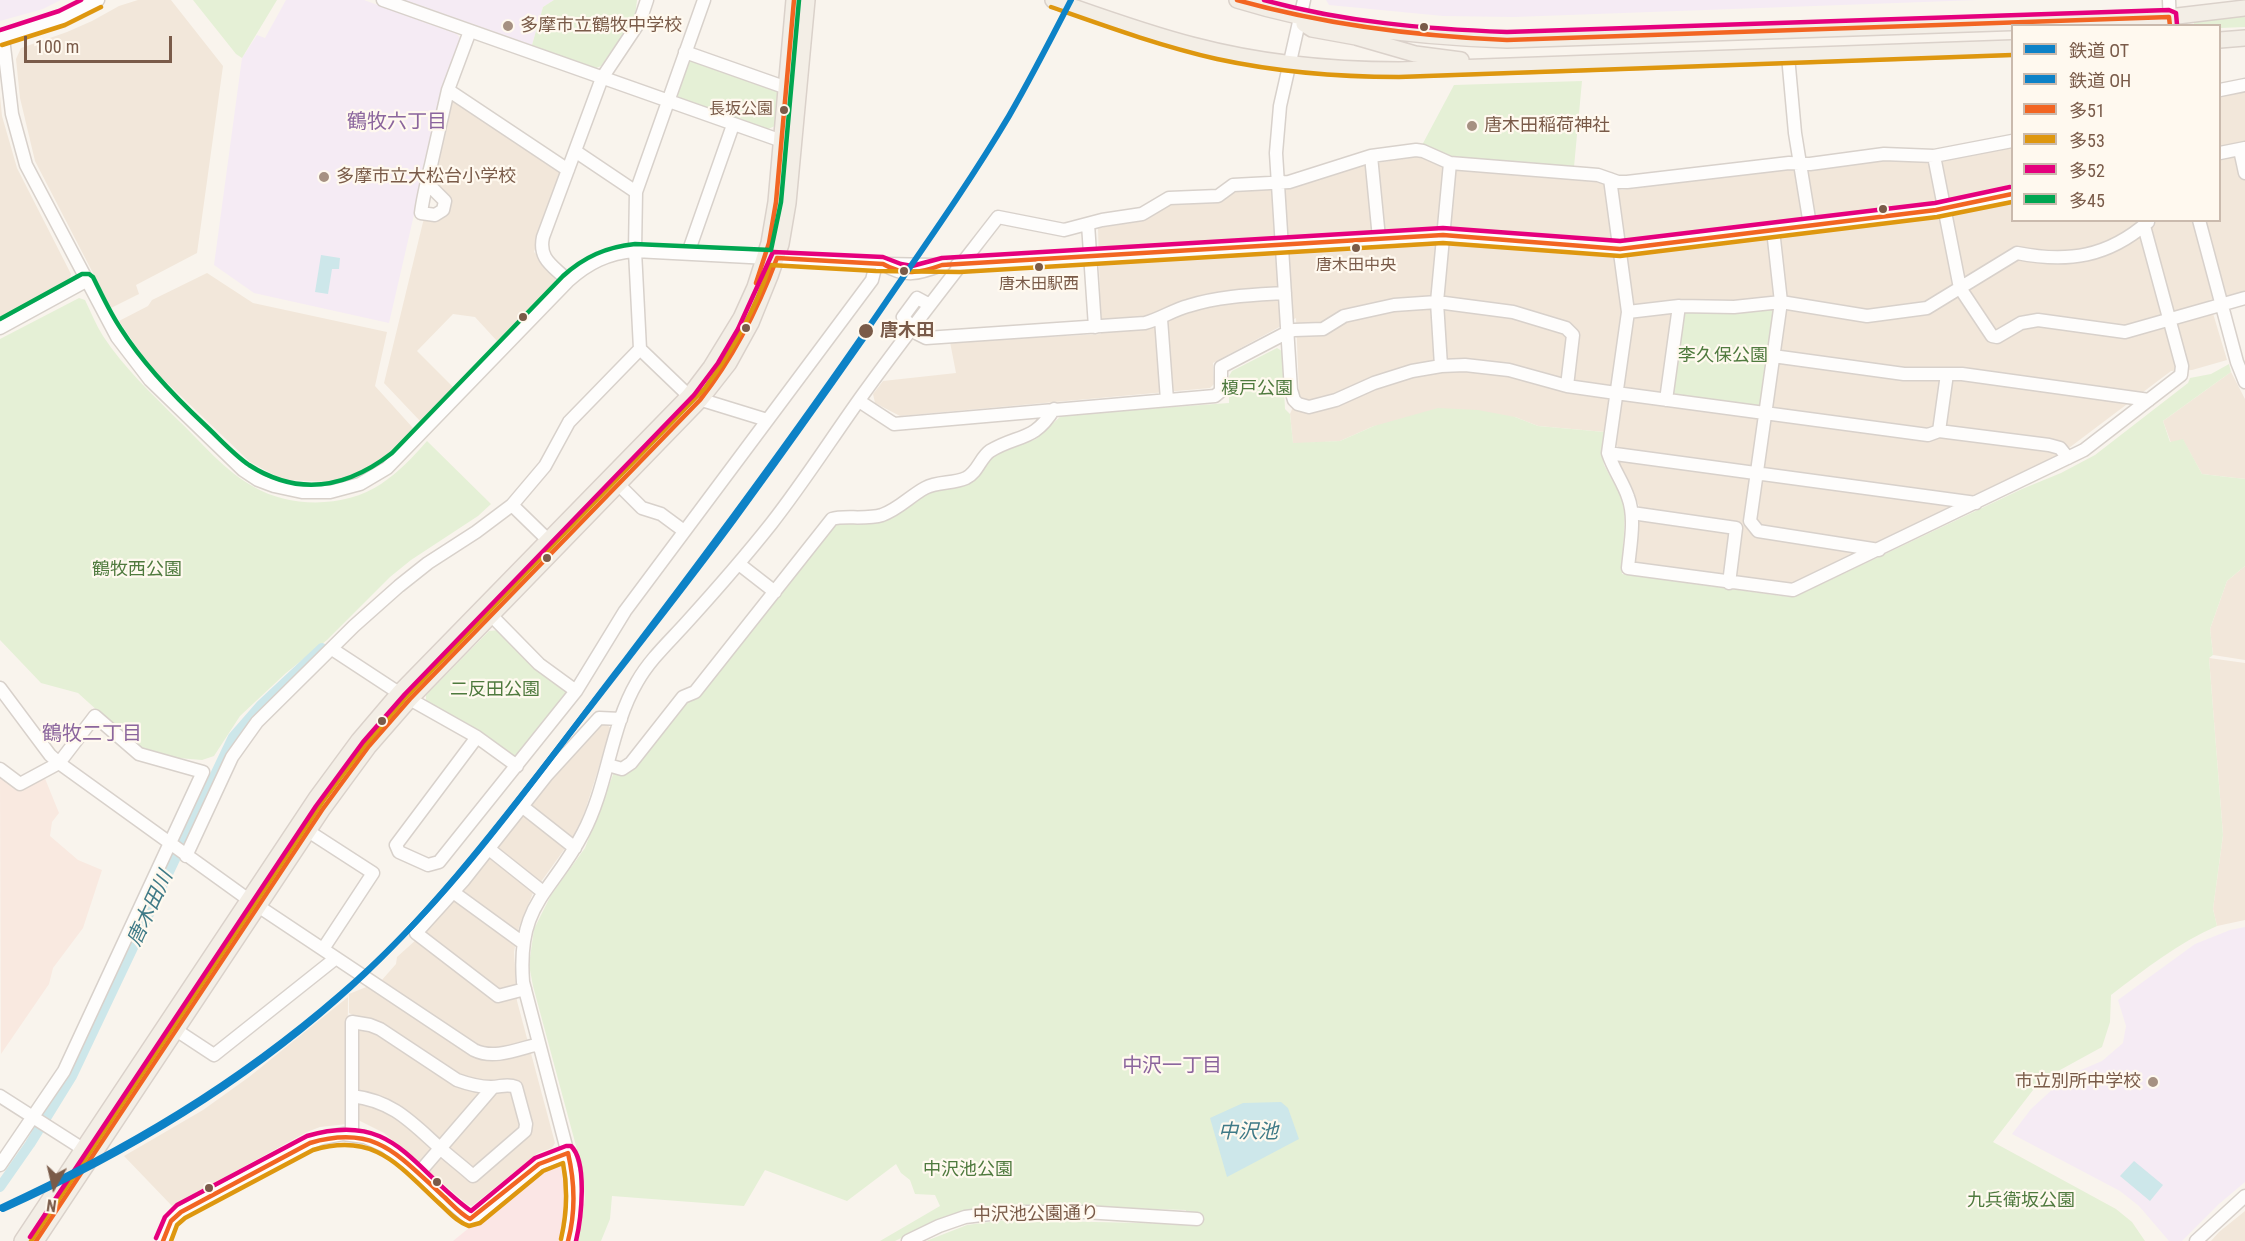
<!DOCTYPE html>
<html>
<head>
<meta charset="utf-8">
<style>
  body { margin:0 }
  #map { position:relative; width:2245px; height:1241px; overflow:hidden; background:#f9f4ed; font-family:"Roboto Condensed","Noto Sans JP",sans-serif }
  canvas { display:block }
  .legend { position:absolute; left:2011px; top:24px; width:210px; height:198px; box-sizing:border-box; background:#fff9ef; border:2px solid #cabaad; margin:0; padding:8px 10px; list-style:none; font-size:18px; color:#7a5b49 }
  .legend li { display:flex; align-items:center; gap:12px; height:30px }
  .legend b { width:30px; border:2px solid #cabaad }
  .north { position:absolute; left:24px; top:1157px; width:60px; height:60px; -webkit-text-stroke:4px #fff9ef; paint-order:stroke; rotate:188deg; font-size:16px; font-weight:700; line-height:24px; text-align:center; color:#7a5b49 }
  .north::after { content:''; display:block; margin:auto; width:21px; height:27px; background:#7a5b49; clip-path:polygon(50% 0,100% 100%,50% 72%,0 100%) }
  .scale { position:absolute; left:24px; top:36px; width:148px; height:27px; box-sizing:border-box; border:3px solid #7a5b49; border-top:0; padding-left:8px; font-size:18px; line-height:21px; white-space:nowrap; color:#7a5b49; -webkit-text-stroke:4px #fff9ef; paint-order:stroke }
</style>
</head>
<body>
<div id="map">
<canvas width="2245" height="1241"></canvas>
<ul class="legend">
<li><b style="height:8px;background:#0d82c7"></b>鉄道 OT</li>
<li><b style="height:8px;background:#0d82c7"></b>鉄道 OH</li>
<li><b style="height:8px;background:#f26522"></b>多51</li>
<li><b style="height:8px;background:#de970f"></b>多53</li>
<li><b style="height:8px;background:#e5007d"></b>多52</li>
<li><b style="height:8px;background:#00a651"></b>多45</li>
</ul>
<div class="north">N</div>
<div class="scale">100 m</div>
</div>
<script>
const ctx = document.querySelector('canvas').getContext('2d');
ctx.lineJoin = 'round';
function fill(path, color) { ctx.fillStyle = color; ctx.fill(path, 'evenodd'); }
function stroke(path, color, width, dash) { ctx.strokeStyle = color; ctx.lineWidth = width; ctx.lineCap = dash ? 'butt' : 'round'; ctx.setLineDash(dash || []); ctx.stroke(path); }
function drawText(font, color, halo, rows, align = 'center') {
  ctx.font = font + ' "Roboto Condensed","Noto Sans JP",sans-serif'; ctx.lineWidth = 4.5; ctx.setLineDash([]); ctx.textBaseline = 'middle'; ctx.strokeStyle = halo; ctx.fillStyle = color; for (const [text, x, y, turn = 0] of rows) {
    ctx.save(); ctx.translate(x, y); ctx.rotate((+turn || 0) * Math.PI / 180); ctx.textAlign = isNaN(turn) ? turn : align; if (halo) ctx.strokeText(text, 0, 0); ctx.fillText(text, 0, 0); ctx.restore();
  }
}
fill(new Path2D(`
  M138,0H171L223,66L197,253L136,285L139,294L111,308L35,161L20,98L16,59L21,48L67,32L92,21L119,6Z
  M2245,89V293L2209,300L2227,360L2192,370L2171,371L2053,460L1788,586L1637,564L1634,557L1640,508L1618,464L1619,448L1605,432L1538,426L1515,417L1374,426L1340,441L1293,444L1290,414L1299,393L1296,318L1213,363L1214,384L1210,388L900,416L875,403L873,394L883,381L956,373L950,342L1101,334L1098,228L1143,221L1171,204L1220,200L1235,191L1292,186L1363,165L1422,156L1442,167L1601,180L1607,185L1622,190L1791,167L1797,173L1806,175L1811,169L1892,158L1925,159L1932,163L1942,162L1947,157L2012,144V220H2220V95Z
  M0,96L2,116L17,168L71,274L69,280L0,317Z
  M455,99L558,168L560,177L534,252L555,273V282L497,341L475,317L453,314L417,351L453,387L420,421L384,383L424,218L442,217L438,188L433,176L451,101Z
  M207,273L253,303L387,332L375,386L413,428L390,452L368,469L344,479L329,482L289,480L276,476L250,462L161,377L142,355L119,321L148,306L152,300Z
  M2231,372L2245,399V479L2202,474L2183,440L2171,443L2163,421Z
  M2245,566V660L2213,655L2210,629L2227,581Z
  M2209,658L2245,663V920L2217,926L2213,909L2223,835Z
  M607,724L611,729L585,811L576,833L533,893L519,927L514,952L517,1001L555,1143L552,1148L538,1153L472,1206L468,1205L384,1133L358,1120L355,1016L349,1013V994L381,981L396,964L397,957L428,929L553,776L599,725Z
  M348,997L347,1124L320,1127L307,1132L172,1206L124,1156L203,1110L249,1077Z
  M2245,1211V1241H2211L2219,1232Z`), '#f2e7da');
fill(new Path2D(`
  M44,776L59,813L52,822L50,836L78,860L102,870L83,928L53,968L49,984L1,1054L0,777L20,790Z`), '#f9e9e0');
fill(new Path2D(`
  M0,0H61L43,9L0,21Z
  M286,0H364L457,34L461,40L443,89L389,323L254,293L214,265L242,58L257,35L265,38Z
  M405,0H554L543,7L532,45Z
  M1326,0H1978L1514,17L1443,16L1329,5Z
  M2245,927V1182L2219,1204L2182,1241H2169L2139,1206L2120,1191L2012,1134L2031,1109L2067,1076L2102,1061L2123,1043L2126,1026L2118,1000L2195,944L2230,930Z`), '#f5ebf4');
fill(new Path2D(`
  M556,1161L560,1163L566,1198V1215L559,1241H453L541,1169Z`), '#fbe6e5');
fill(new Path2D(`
  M193,0H277L242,58L236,54Z
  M554,0H637L635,17L601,66L594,69L532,45L543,7Z
  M2245,15V27L2220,28V26L2194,25V22Z
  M693,60L775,89L779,93L775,126L768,129L679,99L676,92L686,62Z
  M1582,81L1574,167L1448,158L1421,147L1454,85Z
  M79,298L85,300C91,312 96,325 103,336C124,368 152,394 179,421C203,444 225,471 254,487C290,508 346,508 381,484C399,472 413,457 427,441L491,504L478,516L411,560L390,577L327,640L286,673L240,716L214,756L202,760L178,758L174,760L141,750L78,693L41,683L0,640V339Z
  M1769,308L1775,314L1762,406L1672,395L1682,316L1687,311Z
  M1277,348L1282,351L1285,409L1290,414L1293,443L1340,441L1374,426L1438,408L1478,410L1515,417L1538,426L1605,432L1603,454L1604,465L1621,496L1625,512L1622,574L1790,597L1826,582L2022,489L2061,473L2095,455L2188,383L2190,378L2211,374L2229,364L2231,372L2163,421L2170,442L2183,439L2202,474L2245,479V566L2227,581L2210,629L2213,655L2209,658L2223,835L2213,909L2217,926C2178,943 2145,969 2111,995L2110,1022L2102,1047L2040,1081L1993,1142L2116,1209L2132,1222L2145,1241H926L967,1225L1006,1220L1184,1224L1186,1210L1061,1206L986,1208L937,1221L895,1241H880L940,1206L935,1195L915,1194L910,1180L901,1173L896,1164L847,1201L765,1170L744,1206L612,1196L610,1219L601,1241H578L585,1199L583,1172L533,986L529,965L534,929L551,895L585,848L614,772L687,701L836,523H873L924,494L937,489L969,482L982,471L993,456L1036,439L1062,415L1229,403V376L1232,371Z
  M499,630L566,688V697L519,756L512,757L426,703V695L489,631Z`), '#e5f0d6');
fill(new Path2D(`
  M321,255L340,258L339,269H332L328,294L315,292Z
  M1281,1102L1288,1108L1299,1139L1227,1177L1210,1118L1243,1103Z
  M2134,1161L2163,1185L2150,1201L2120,1176Z`), '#cde7ea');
stroke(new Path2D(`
  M0,1187L30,1144L72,1076L233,737L260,706L322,648`), '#cde7ea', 10);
const minor = new Path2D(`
  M383,0L782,141
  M1304,0L1280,106L1276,153L1291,390L1294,400L1298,404L1309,407L1336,400L1374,383L1412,371L1441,366L1465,365L1509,370L1567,386L1616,393L1928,435L1939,431L2049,445L2060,448L2068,458
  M2169,0L2170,26
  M0,38L62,18L98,0
  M3,38L12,114L26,165L117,337L150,380L243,470L258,480L274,486L302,492H330L360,484L387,468L568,281C588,263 608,253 635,251L883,264
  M685,52L787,88
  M1788,56L1795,133L1810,225
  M448,90L568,170
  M2220,90L2245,85
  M2240,150L2245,173
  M575,151L636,192
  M2220,153L2245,148
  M1371,156L1379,238
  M1934,156L1960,288L1992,336L1997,337L2021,323L2038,320L2125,332L2245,298
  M428,177L431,187L445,201L443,210L435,215L421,213C423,197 427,181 431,165L448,90L470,31
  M1610,179L1628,312L1608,453C1613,469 1623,482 1628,497C1636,518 1630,545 1628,568L1793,590L2084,450L2181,375L2182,366L2144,226
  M2199,220L2237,362L2245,382
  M1088,224L1095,327
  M1773,230L1781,302L1750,521L1758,531L1879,550
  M688,253L733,125
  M957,265L1443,235L1620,249L1936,210L2012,194
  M568,281C554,266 538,260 543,237L602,78L640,21L647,0
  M930,305L917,298L903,317L918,334L926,338L1145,323C1160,319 1173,310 1188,306C1220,296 1252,295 1285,293
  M1628,312L1679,306L1734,307L1781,302L1867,316L1927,308L2017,253C2068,263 2108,257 2148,222
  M1161,319L1167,400
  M0,328L86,281
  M640,349L689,396L767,420
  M1773,356L1904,374H1962L2149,400
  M1441,366L1437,302L1450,163
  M1666,400L1679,306
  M859,401L894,424L1215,396L1221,391V367L1286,333L1294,330L1323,329L1344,316L1394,305L1437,302L1513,312L1566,328L1573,335L1567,386
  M1939,431L1947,374
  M1608,453L1976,503
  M618,484L642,508L661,514L684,531
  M512,505L548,540
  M1632,513L1736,528L1729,583
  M739,564L775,592
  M486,610L539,664L576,691
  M332,649L399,693L477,737L517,766
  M0,688L50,755L59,763L249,900L474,1050C494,1060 518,1049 539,1044
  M477,737L396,845L399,852L428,865L439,862L576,691L625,611L872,280L876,264
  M608,765L622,769L631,763L683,697L695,692L832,519C843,515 866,520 882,515C899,509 910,496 925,488C938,481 953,484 966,478C978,472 980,458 990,451C1018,434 1034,442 1054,409
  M0,769L20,784L59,763L95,716L139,754L203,772L64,1071L0,1165
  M523,807L575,848
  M308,831L373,873L323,949
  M489,849L543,892
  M186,856L232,757L257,722L354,626L399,586L428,563L476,532L512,505L545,466L569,422L640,349L635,251L636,192L704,0
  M453,892L523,943
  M525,989L498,996L416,933L463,881L546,776L599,718L621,719
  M176,1030L214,1055L336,958
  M0,1096L83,1149
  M352,1135V1022L370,1025L380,1029L457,1080C468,1084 480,1087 491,1087C501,1087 507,1083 516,1087L526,1124L525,1131L473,1176C462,1166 451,1158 440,1148C411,1122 393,1101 352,1096
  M418,1174L493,1087
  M163,1241L171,1221L181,1212L310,1143L322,1138L343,1134L365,1137L385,1146L470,1219L475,1217L539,1164L568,1153
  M568,1241C575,1218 575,1197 573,1173L523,982C517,902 551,895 583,833C608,786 610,728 637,682C650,659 670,641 687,622C716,590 744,558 771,524C804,482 833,436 864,393C907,333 953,275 998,217L1064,230L1102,220L1142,214L1169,198L1218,196L1233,185L1289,182L1371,156L1416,150L1423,151L1450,163L1598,175L1618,182H1627L1789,163L1810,164L1884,154L1934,156L2012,141
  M908,1241L939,1226L965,1217L1006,1212H1085L1197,1219
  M2196,1241L2245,1196`);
const major = new Path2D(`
  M1053,0C1099,16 1145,33 1192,45C1260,63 1329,70 1399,70L2012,48
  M1237,0C1324,27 1416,37 1507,40L2169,17L2245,8
  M1304,24L1312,29L1356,37L1415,54L1461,60
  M2220,40L2245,38
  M22,1241L317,797L359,740L399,693L689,396L711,367L741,318L755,287L769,243L776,202L794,0
  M36,1241L322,810L369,746L410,699L700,400L729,363L751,323L770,276L781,244L788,203L807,0`);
stroke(minor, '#d8d1cb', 15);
stroke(major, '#dad1ca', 18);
stroke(minor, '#fefdfc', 12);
stroke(major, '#f3eee6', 15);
const minorBridge = new Path2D(`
  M883,264C906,278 918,274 942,265
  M884,264L936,265`);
stroke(minorBridge, '#d8d1cb', 15, []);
stroke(minorBridge, '#fefdfc', 12);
stroke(new Path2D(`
  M1237,0C1326,25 1415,36 1507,40L2169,17L2170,26
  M756,283L769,243L776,202L794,0
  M36,1241L322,810L369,746L410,699L700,400C734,357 758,309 777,258L883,264C904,276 920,273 942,265L1443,235L1620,249L1936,210L2012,194
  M163,1241L171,1221L181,1212L310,1143C375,1124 397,1154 442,1195C451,1203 459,1213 470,1219L539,1164L568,1153C575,1183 576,1211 568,1241`), '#f26522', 4.5);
stroke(new Path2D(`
  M1051,7C1105,26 1160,46 1217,59C1277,72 1338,77 1399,77L2012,55
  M2,45L65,25L101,7
  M31,1241L323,801L365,745L405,698L705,388C733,350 755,310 770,265L876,271L960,272L1443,243L1620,256L1937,217L2012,202
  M171,1241L177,1225L185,1218L313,1150C375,1132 398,1165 440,1204C449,1212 457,1222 469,1226L480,1223L543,1171L563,1163C568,1189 567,1213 561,1239`), '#de970f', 4.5);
stroke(new Path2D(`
  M1264,0C1343,22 1426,29 1507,32L2169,10L2176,13L2177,25
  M0,30L59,11L81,0
  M30,1237L316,806L363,742L405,694L694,395L718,363L738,329L773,252L883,257L901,264L912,266L942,258L1443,228L1620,241L1935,203L2010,187
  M156,1238L165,1217L177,1205L307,1136C394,1110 411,1168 471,1211L535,1158L566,1146H571C588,1162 581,1220 576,1241`), '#e5007d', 4.5);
stroke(new Path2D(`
  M0,319L82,274H89L93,277C102,295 110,313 121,329C144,365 174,396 205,425C219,438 233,454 249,465C299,497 347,488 392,453L563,276C584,257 606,247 635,244L771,250L781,202L799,0`), '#00a651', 4.5);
stroke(new Path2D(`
  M0,1208C126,1150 236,1085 341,994C452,899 535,777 624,662C714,544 802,425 886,302C928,241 971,180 1009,116C1031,78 1051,39 1071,0`), '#0d82c7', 6);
stroke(new Path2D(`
  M3,1209C123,1155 236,1088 335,1001C431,917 506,816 584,715C635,649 687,584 736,517C779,458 821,399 863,339`), '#0d82c7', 6);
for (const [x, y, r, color] of [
  [508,26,6,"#a69182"],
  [1424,27,5,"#7a5b49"],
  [784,110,5,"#7a5b49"],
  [1472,126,6,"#a69182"],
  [324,177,6,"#a69182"],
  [1883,209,5,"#7a5b49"],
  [1356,248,5,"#7a5b49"],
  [1039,267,5,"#7a5b49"],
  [904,271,5,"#7a5b49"],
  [523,317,5,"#7a5b49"],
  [746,328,5,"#7a5b49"],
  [866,331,8,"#7a5b49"],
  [547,558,5,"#7a5b49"],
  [382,721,5,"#7a5b49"],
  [2153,1082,6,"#a69182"],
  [437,1182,5,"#7a5b49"],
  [209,1188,5,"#7a5b49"]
]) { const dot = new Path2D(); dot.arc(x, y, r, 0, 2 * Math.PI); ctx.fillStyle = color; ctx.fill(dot); stroke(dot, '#fff9ef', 2); }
drawText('16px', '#7a5b49', '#fff9ef', [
  ["長坂公園",773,110,"right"],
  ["唐木田中央",1356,266],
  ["唐木田駅西",1039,285]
]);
drawText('18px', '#7a5b49', '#fff9ef', [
  ["多摩市立鶴牧中学校",520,26],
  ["唐木田稲荷神社",1484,126],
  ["多摩市立大松台小学校",336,177],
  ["市立別所中学校",2141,1082,"right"]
], 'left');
drawText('bold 18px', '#7a5b49', '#fff9ef', [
  ["唐木田",880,331]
], 'left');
drawText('18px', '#4f7a3e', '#fff9ef', [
  ["李久保公園",1723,356],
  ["榎戸公園",1257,389],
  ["鶴牧西公園",137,570],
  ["二反田公園",495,690],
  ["中沢池公園",968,1170],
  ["九兵衛坂公園",2021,1201]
]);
drawText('18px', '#7a5b49', '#fff9ef', [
  ["中沢池公園通り",1036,1215,-1]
]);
drawText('20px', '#8b659d', '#fff9ef', [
  ["鶴牧六丁目",397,123],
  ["鶴牧二丁目",92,735],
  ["中沢一丁目",1172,1067]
]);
drawText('italic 20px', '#3f7a87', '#fff9ef', [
  ["唐木田川",151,909,-65],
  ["中沢池",1248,1133]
]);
</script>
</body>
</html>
